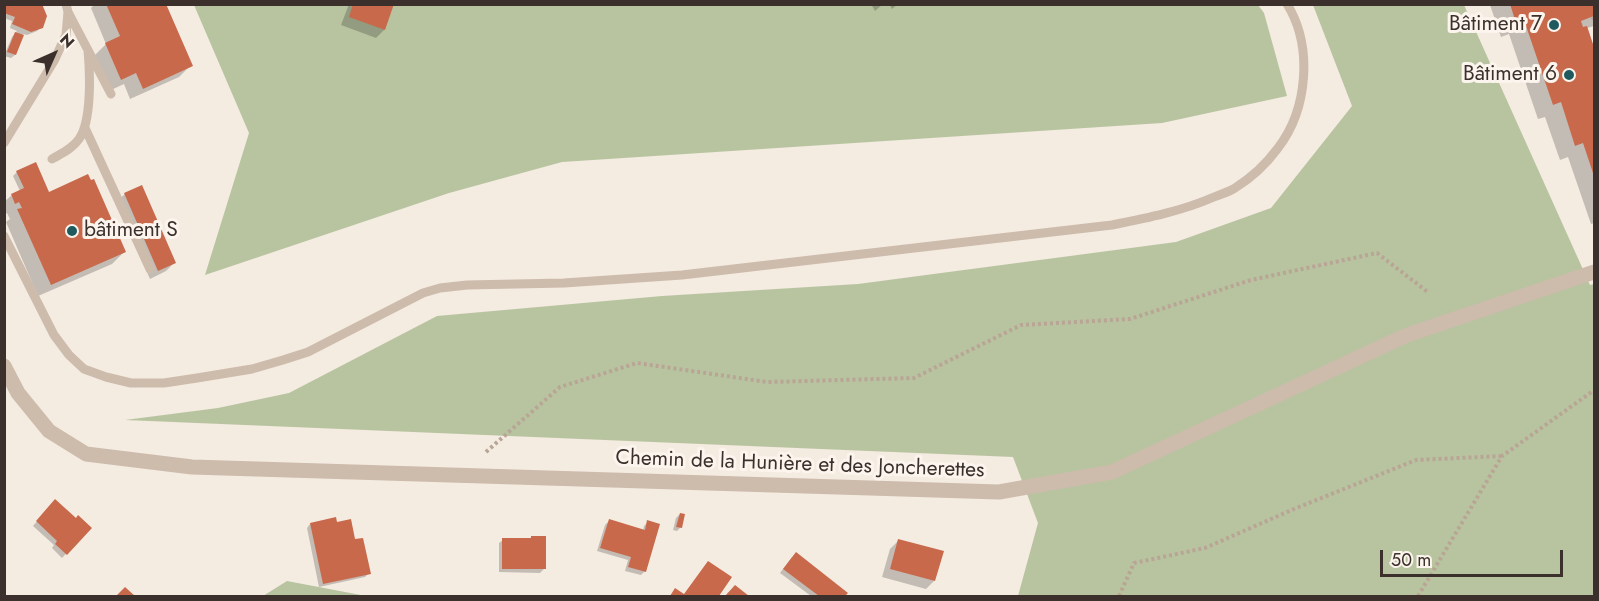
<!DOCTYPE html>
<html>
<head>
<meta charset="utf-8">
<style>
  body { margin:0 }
  #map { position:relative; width:1599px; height:601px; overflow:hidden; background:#f4ebe1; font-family:Jost,sans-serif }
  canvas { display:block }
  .frame { position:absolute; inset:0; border:6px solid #3b302b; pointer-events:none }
  .north { position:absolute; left:24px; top:24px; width:60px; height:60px; -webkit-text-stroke:4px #fbf5ee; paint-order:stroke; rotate:45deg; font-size:16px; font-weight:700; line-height:24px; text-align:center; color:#3b302b }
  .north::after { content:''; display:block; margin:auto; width:21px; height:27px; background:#3b302b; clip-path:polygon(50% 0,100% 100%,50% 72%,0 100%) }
  .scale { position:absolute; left:1380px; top:550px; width:183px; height:27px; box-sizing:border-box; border:3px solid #3b302b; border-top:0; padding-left:8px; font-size:18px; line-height:21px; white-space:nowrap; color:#3b302b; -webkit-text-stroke:4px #fbf5ee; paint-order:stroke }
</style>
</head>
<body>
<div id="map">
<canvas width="1599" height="601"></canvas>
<div class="frame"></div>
<div class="north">N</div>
<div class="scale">50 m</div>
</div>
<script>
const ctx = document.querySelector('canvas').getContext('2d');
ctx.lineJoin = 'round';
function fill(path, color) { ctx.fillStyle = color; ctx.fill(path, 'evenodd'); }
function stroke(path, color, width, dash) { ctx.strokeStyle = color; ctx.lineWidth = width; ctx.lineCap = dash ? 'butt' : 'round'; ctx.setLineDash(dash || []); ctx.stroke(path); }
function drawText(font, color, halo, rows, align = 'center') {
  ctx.font = font + ' Jost,sans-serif'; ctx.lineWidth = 6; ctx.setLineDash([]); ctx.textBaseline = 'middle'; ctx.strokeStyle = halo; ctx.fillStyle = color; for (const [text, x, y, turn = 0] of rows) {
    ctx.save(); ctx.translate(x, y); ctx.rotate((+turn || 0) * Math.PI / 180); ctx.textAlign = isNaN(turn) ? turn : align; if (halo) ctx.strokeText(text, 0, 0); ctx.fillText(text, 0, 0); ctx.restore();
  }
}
fill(new Path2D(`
  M194,5H1258L1264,13L1287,96L1162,123L562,162L449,193L205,275L249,133Z
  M1313,5H1464L1590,285L1594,284V596H1018L1038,523L1013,457L125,420L218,408L289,393L437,316L662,296L858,284L1176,242L1271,208L1352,106Z
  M287,581L366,596H263Z`), '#b8c4a0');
fill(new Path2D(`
  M4,4L41,27L37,31L27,35L23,34L15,55L11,58L4,56L12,37L17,31L10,28L12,21L4,18Z
  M95,4H165L191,65L179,77L130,99L124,84L109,91L94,56L106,44L91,8Z
  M349,4H391L384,30L376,38L341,25Z
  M871,4H883L875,11Z
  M889,4H898L892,9Z
  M1594,4V26L1587,28L1594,52V223L1591,224L1568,157L1560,160L1545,117L1538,119L1509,34L1501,37L1490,5Z
  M17,172L48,194L124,252L112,264L38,296L6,222L10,219L7,213L4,214V202L12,195L20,191L13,176Z
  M125,194L174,263L166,271L150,279L116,202Z
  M51,505L90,528L62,558L52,548L54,545L33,526Z
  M680,514L681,527L677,531L673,530L676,518Z
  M609,521L643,531L644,526L648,522L645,571L641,575L625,571L628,560L597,551L605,525Z
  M310,524L354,541L369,573L365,577L319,587L307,528Z
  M532,537L544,569L540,573L499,572V543L503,540L530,539Z
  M898,541L934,581L926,589L882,577L890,549Z
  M792,557L846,593L843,596H811L780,573Z
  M708,562L730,577L717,596H670L672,594L684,596Z`), '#0003');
fill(new Path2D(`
  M4,4H42L47,16L43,28L31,32L12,24L15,17L4,13Z
  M106,4H166L193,66L143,89L136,73L121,80L105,43L120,36Z
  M353,4H394L385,30L349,17Z
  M1510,4H1594V16L1581,21L1583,27L1587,26L1594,47V176L1583,143L1575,146L1561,102L1553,105L1524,20L1516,23Z
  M15,32L24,35L16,55L7,52Z
  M36,162L49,192L88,174L91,180L94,179L126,252L51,285L17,209L22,208L19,202L15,204L11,194L24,188L16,171Z
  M142,185L176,263L158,271L124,193Z
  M55,499L76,518L78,515L92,528L67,555L55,544L57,541L36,521Z
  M680,513L685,514L682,528L676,527Z
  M336,517L337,522L351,519L355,539L363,538L371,574L323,584L310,523Z
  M609,519L645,530L647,520L660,524L646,572L628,567L631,557L600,548Z
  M531,536H546V569H502V538H531Z
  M898,539L944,551L935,581L890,569Z
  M796,552L848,593L845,596H819L783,569Z
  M708,561L732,577L719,596H670L675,588L684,594Z
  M735,585L749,596H725Z
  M125,587L135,596H116Z`), '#c8694b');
stroke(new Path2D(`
  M1593,17L1594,22
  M486,452L560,387L637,363L767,382L914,378L1021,325L1130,319L1251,280L1377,253L1429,293
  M1119,596L1134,563L1205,548L1294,509L1416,460L1502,456
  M1418,596L1502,456L1593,391L1594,392`), '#b9a596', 4, [3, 3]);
stroke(new Path2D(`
  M68,12L111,94
  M85,128L150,269
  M4,143L54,61L66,35L68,12L66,4
  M52,159C62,153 72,149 79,139C92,121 90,72 88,50
  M4,236L54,335L69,355L84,369L106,377L131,383H164L197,378L252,369L283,360L308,352L423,293L440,288L467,285L564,283L682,275L1112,225C1147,218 1182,211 1214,197C1221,194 1229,192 1235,188C1251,178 1267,163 1278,148C1308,109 1313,46 1287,4`), '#cdbbac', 9);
stroke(new Path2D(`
  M4,366L18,393L49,431L86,454L192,467L999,492L1112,472L1407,335L1594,272`), '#cdbbac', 15);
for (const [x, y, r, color] of [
  [1554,25,6,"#1f5a5e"],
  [1569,75,6,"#1f5a5e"],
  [72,231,6,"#1f5a5e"]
]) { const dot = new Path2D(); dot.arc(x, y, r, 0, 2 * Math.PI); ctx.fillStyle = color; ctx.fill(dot); stroke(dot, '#fbf5ee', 2); }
drawText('21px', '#3b302b', '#fbf5ee', [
  ["Bâtiment 7",1542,25],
  ["Bâtiment 6",1557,75],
  ["bâtiment S",84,231,"left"]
], 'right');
drawText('21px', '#3b302b', '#fbf5ee', [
  ["Chemin de la Hunière et des Joncherettes",800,465,2]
]);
</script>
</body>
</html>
